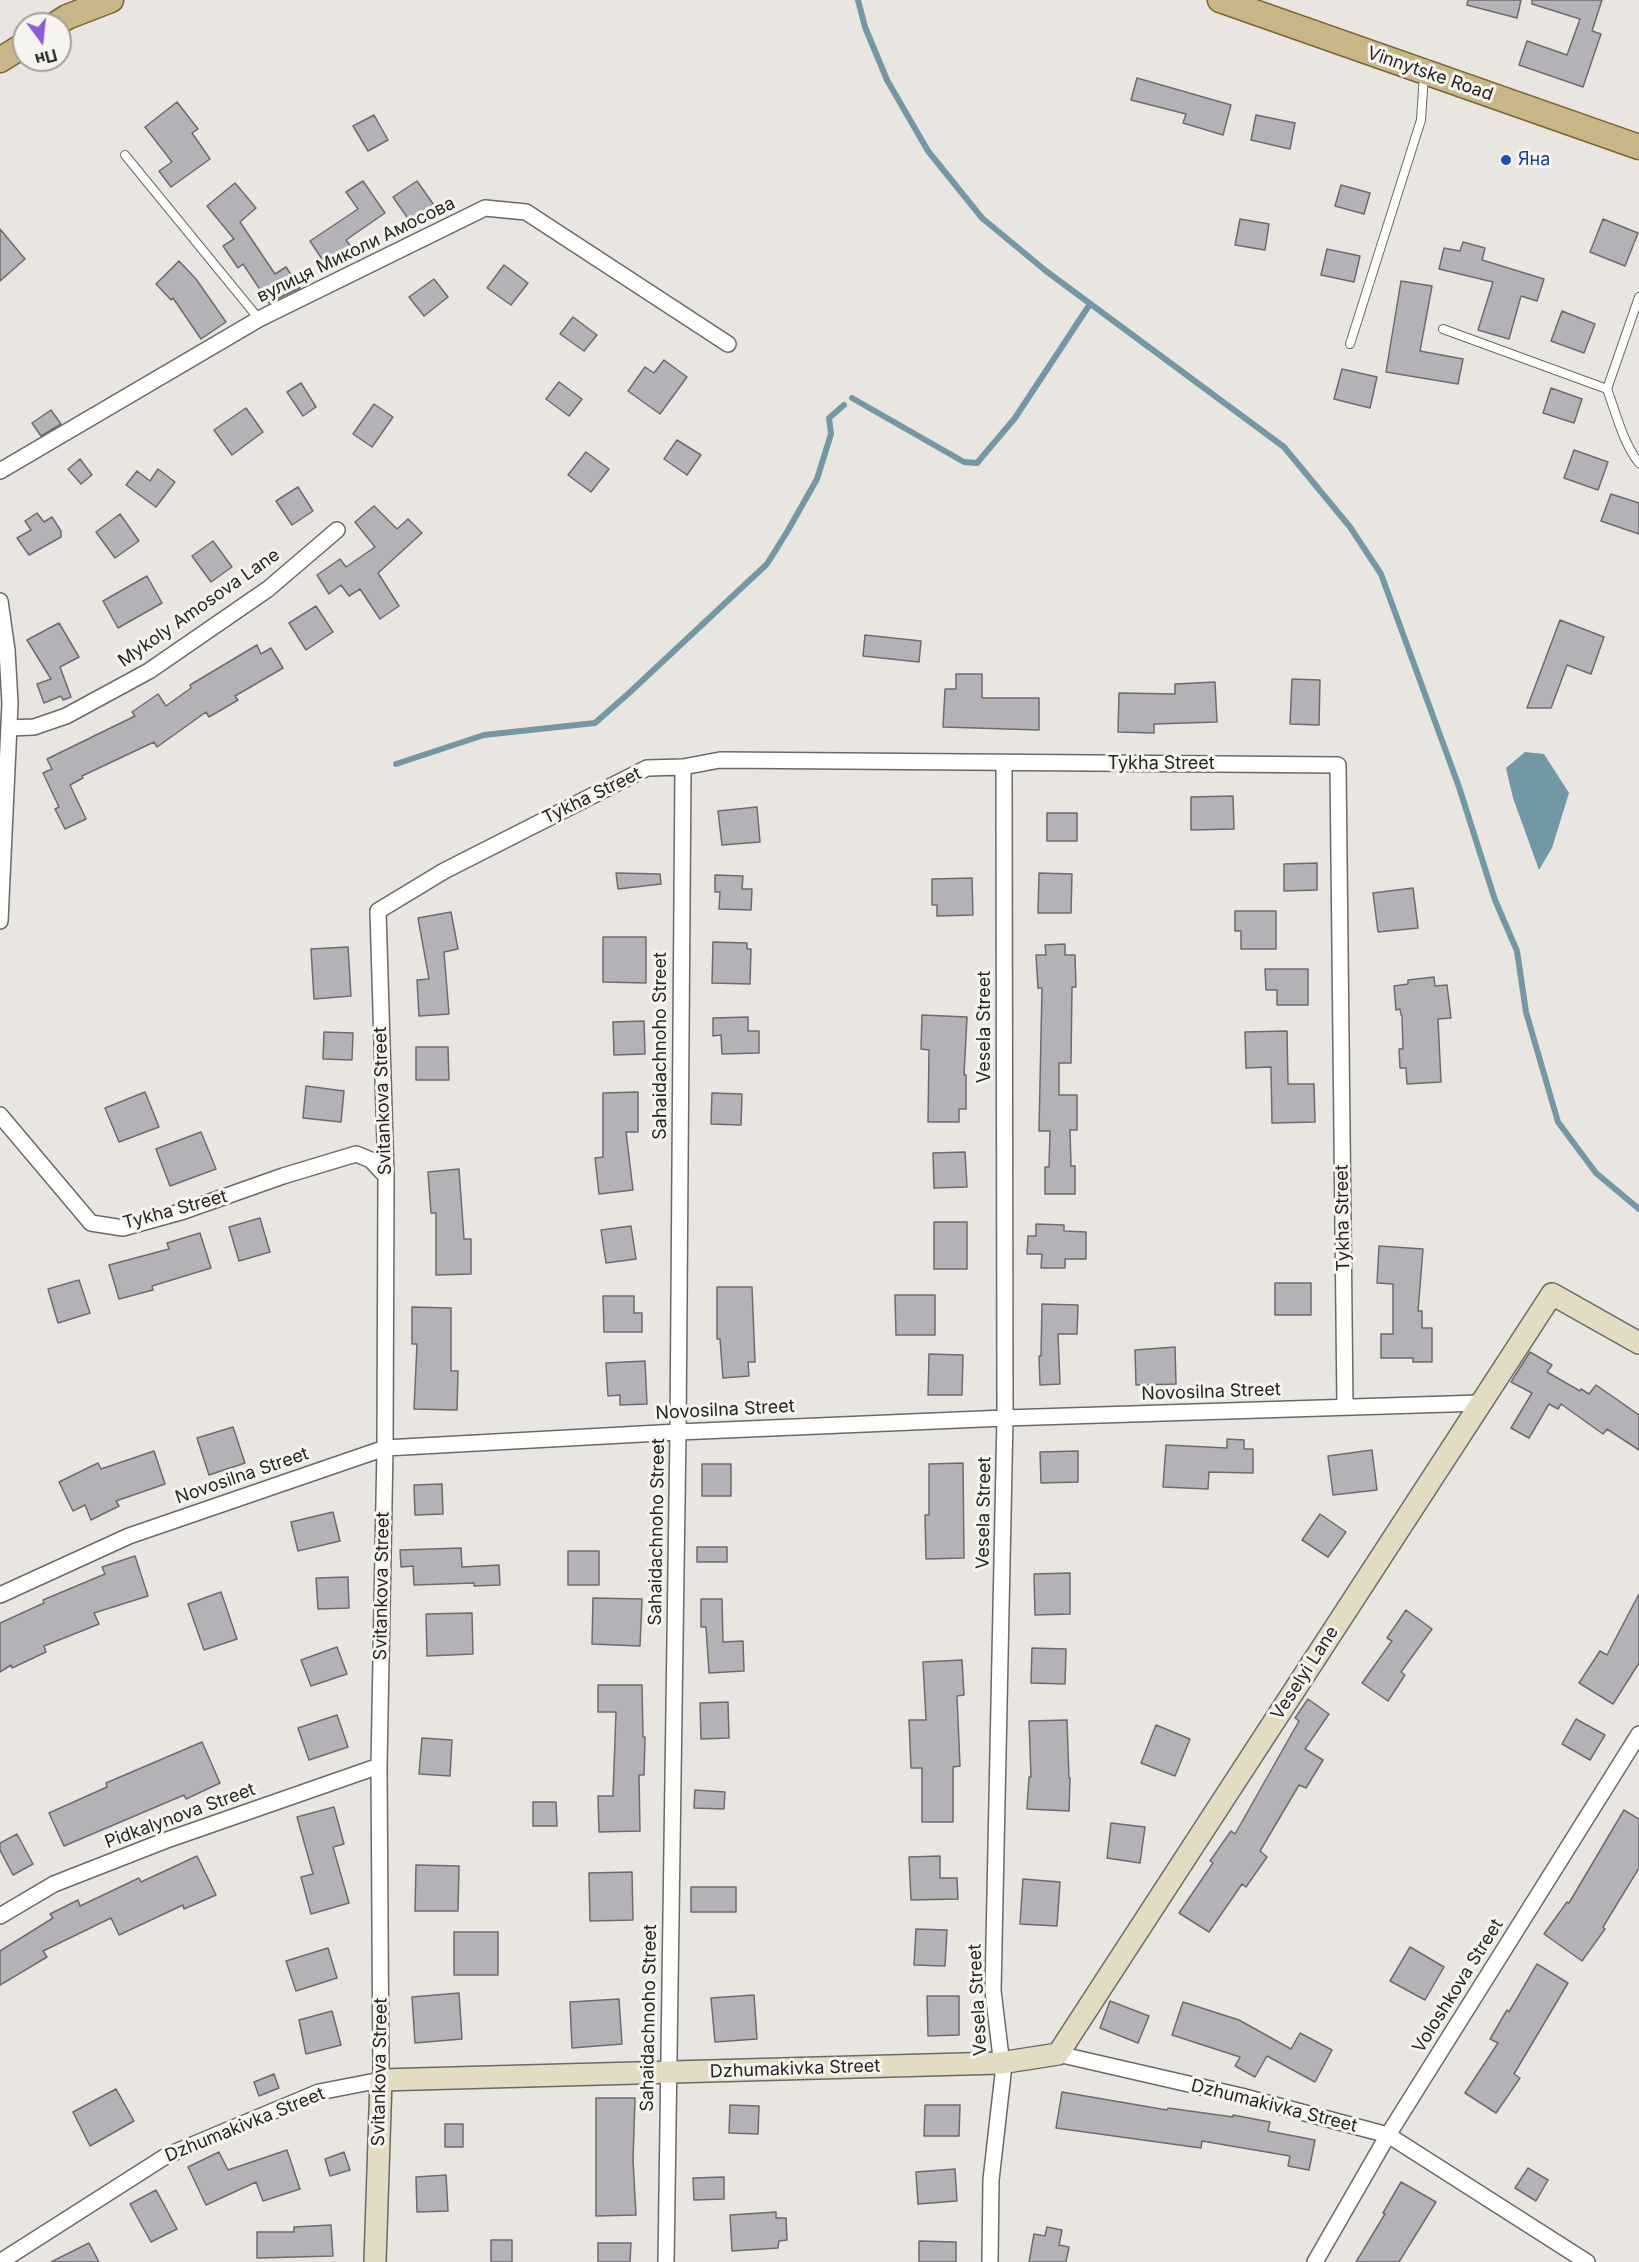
<!DOCTYPE html>
<html>
<head>
<meta charset="utf-8">
<style>
  body { margin:0 }
  #map { position:relative; width:1639px; height:2262px; overflow:hidden; background:#e9e6e1; font-family:Inter,sans-serif }
  canvas { display:block }
  .north { position:absolute; left:12px; top:12px; width:60px; height:60px; box-sizing:border-box; background:#f6f4ee; border:2px solid #a3a19d; border-radius:50%; rotate:165deg; font-size:16px; font-weight:700; line-height:24px; text-align:center; color:#262523 }
  .north::after { content:''; display:block; margin:auto; width:21px; height:27px; background:#8b5cd5; clip-path:polygon(50% 0,100% 100%,50% 72%,0 100%) }
</style>
</head>
<body>
<div id="map">
<canvas width="1639" height="2262"></canvas>
<div class="north">Пн</div>
</div>
<script>
const ctx = document.querySelector('canvas').getContext('2d');
ctx.lineJoin = 'round';
function fill(path, color) { ctx.fillStyle = color; ctx.fill(path, 'evenodd'); }
function stroke(path, color, width, dash) { ctx.strokeStyle = color; ctx.lineWidth = width; ctx.lineCap = dash ? 'butt' : 'round'; ctx.setLineDash(dash || []); ctx.stroke(path); }
function drawText(font, color, halo, rows, align = 'center') {
  ctx.font = font + ' Inter,sans-serif'; ctx.lineWidth = 6; ctx.setLineDash([]); ctx.textBaseline = 'middle'; ctx.strokeStyle = halo; ctx.fillStyle = color; for (const [text, x, y, turn = 0] of rows) {
    ctx.save(); ctx.translate(x, y); ctx.rotate((+turn || 0) * Math.PI / 180); ctx.textAlign = isNaN(turn) ? turn : align; if (halo) ctx.strokeText(text, 0, 0); ctx.fillText(text, 0, 0); ctx.restore();
  }
}
fill(new Path2D(`
  M1525,752L1544,754L1569,793L1552,848L1539,870L1513,798L1506,768Z`), '#7298a5');
stroke(new Path2D(`
  M858,0L865,27L887,80L928,151L982,218L1046,271L1284,447L1350,527L1381,574L1459,787L1495,900L1517,951L1526,1012L1558,1122L1596,1173L1639,1209
  M852,398L964,462L977,463L1015,418L1090,304
  M396,764L484,735L595,723L629,693L767,564L787,532L817,479L831,434L829,418L844,405`), '#7298a5', 6);
const building = new Path2D(`
  M1468,0H1521L1517,18L1467,5Z
  M1532,0H1602L1592,31L1601,34L1583,87L1519,65L1527,41L1567,55L1580,19L1532,4Z
  M1137,78L1231,105L1223,135L1183,123L1186,114L1131,100Z
  M177,102L198,129L192,133L210,159L171,187L159,171L172,162L145,127Z
  M374,115L388,140L368,151L353,126Z
  M1256,115L1295,123L1290,149L1251,140Z
  M363,181L385,213L346,240L354,251L328,268L310,241L358,209L346,192Z
  M417,181L438,211L414,227L393,197Z
  M235,183L256,208L240,222L275,274L286,267L300,288L269,303L243,264L238,268L223,246L234,239L207,206Z
  M1341,185L1370,193L1364,214L1335,206Z
  M1240,219L1269,224L1265,250L1235,245Z
  M1603,219L1638,233L1625,266L1590,252Z
  M0,229L25,259L0,281Z
  M1463,242L1485,248L1482,260L1544,279L1537,301L1521,296L1509,339L1478,330L1493,282L1439,269L1444,248L1460,251Z
  M1327,249L1360,256L1354,282L1321,275Z
  M179,261L196,279L226,322L201,339L173,298L171,300L156,284Z
  M504,265L528,283L511,305L487,288Z
  M434,279L448,297L424,316L409,297Z
  M1401,281L1432,286L1420,351L1463,359L1458,384L1386,372Z
  M1562,311L1595,324L1584,353L1551,341Z
  M573,317L597,335L584,351L560,334Z
  M664,360L687,377L660,414L628,391L645,367L654,373Z
  M1342,369L1377,377L1370,408L1334,399Z
  M559,382L582,399L569,416L546,399Z
  M301,383L316,407L303,416L287,392Z
  M1551,388L1582,399L1574,423L1543,413Z
  M374,404L393,417L372,447L353,434Z
  M246,408L263,432L232,455L214,430Z
  M51,410L61,424L41,436L32,423Z
  M677,440L701,455L687,475L664,459Z
  M1574,450L1608,462L1598,490L1564,478Z
  M586,452L609,469L591,492L568,475Z
  M80,459L92,475L81,484L68,469Z
  M158,469L175,482L156,507L126,485L137,471L150,481Z
  M298,487L313,511L292,525L276,501Z
  M1611,494L1639,503V534L1601,521Z
  M374,506L397,529L408,519L422,533L378,573L399,606L380,619L360,589L349,596L341,585L329,594L317,575L340,559L346,567L375,547L355,522Z
  M37,513L44,522L52,517L61,531V537L29,555L17,538L31,530L25,521Z
  M120,514L139,541L115,558L96,532Z
  M213,541L232,567L211,582L192,556Z
  M147,576L162,603L118,628L103,601Z
  M316,606L333,632L306,650L289,623Z
  M1560,620L1604,637L1591,674L1567,665L1551,708H1527Z
  M59,623L79,657L60,667L71,697L63,700L61,696L44,703L37,684L51,679L27,640Z
  M865,635L921,641L919,662L863,656Z
  M257,645L261,654L271,648L283,668L235,696L238,700L209,717L206,712L157,747L154,742L82,776L83,778L70,785L86,819L65,829L55,809L59,807L43,773L52,769L47,759L135,716L132,712L158,694L166,706L191,688L190,685Z
  M956,674H982V698H1039V730L943,727L945,689H956Z
  M1292,679L1320,680L1319,725L1290,724Z
  M1215,682L1217,722L1154,724V733L1118,732L1119,693L1175,694V684Z
  M1233,796L1234,829L1191,830V797Z
  M757,807L760,842L722,845L718,811Z
  M1047,813H1077V841H1047Z
  M1317,863V890L1284,891V864Z
  M616,873L660,874L661,884L618,889Z
  M1039,873L1072,874L1071,913H1038Z
  M715,875L743,876L742,889H752L751,910L719,909L720,892H715Z
  M972,878L973,915L937,916V905H932V879Z
  M1413,888L1418,928L1378,932L1373,893Z
  M1235,911H1276V949H1241V931H1235Z
  M451,912L458,949L444,952L449,1014L419,1016L417,980L429,979L418,918Z
  M603,937H646V983L603,982Z
  M713,942L747,943V949H751L750,984L712,983Z
  M1065,944V955H1075L1076,987H1072L1071,1063H1059V1095H1077V1130H1070L1071,1166H1075V1194H1045V1167H1049L1050,1131H1039L1042,988H1038L1036,955H1046L1045,945Z
  M348,947L351,996L314,999L311,949Z
  M1265,969H1308V1005H1277V990H1266Z
  M1434,977L1435,986L1447,985L1451,1018L1438,1019L1441,1082L1407,1084L1406,1068H1400L1399,1049H1403L1402,1015H1401L1400,1009L1396,1010L1394,986L1408,984V980Z
  M922,1015L967,1017L964,1075H966V1109H959V1122H928L929,1050L921,1049Z
  M748,1017V1031H759V1053L722,1054L721,1035L713,1036V1018Z
  M644,1021L645,1054L614,1055L613,1022Z
  M1287,1031L1288,1084H1314L1315,1122L1272,1123L1271,1067L1246,1068L1245,1032Z
  M324,1032L353,1033L352,1060L323,1059Z
  M416,1047H448L449,1080H416Z
  M306,1086L344,1091L341,1122L303,1118Z
  M145,1092L159,1127L119,1142L105,1108Z
  M638,1092V1132H626L633,1190L599,1194L595,1158L603,1157V1093Z
  M712,1093L742,1094L741,1125L711,1124Z
  M201,1132L216,1169L170,1186L156,1149Z
  M965,1152L967,1187L934,1188L933,1153Z
  M459,1169L464,1239H471V1274L436,1275V1213H431L428,1172Z
  M260,1218L270,1252L239,1261L229,1227Z
  M934,1222H967V1269H934Z
  M1036,1224L1064,1225V1231L1086,1232V1259H1065V1268H1041L1042,1254H1027L1028,1236H1036Z
  M631,1226L636,1259L606,1263L601,1230Z
  M200,1233L211,1268L152,1286L153,1290L119,1299L109,1265L169,1249L167,1243Z
  M1379,1246L1423,1249L1418,1311H1422V1328H1432V1362H1413V1358H1381V1334H1393V1284L1377,1283Z
  M79,1280L90,1313L58,1323L48,1289Z
  M1275,1283H1311V1315H1275Z
  M717,1287H752L755,1362H748L749,1376L723,1378L720,1339H717Z
  M895,1295H935V1335H896Z
  M603,1296H634V1313H642V1332H604Z
  M1042,1304L1078,1305L1077,1334H1058L1060,1384L1040,1385L1039,1356H1041Z
  M412,1307L451,1308V1371H458L457,1410L414,1409L417,1344H412Z
  M1175,1347L1176,1384L1136,1385L1135,1350Z
  M1530,1352L1552,1365L1547,1372L1580,1391L1581,1389L1589,1394L1596,1385L1639,1415V1450L1607,1429L1603,1434L1561,1404L1558,1409L1549,1404L1529,1438L1511,1428L1532,1393L1511,1382Z
  M929,1354L963,1355L962,1395H928Z
  M645,1361L647,1404L620,1405V1395L608,1396L606,1363Z
  M233,1427L245,1463L209,1475L197,1438Z
  M1227,1439L1244,1440V1449H1253V1473L1209,1472L1208,1489L1163,1487L1166,1445L1227,1448Z
  M1372,1450L1377,1490L1333,1495L1328,1456Z
  M154,1451L165,1484L116,1501L119,1506L91,1520L85,1505L73,1511L59,1482L98,1463L101,1469Z
  M1078,1451V1482L1041,1483L1040,1452Z
  M963,1463L964,1558L926,1559L925,1515H929V1464Z
  M702,1464H731V1496H702Z
  M442,1484L443,1514L415,1515L414,1485Z
  M333,1512L340,1541L298,1551L291,1522Z
  M1320,1514L1346,1532L1328,1557L1302,1540Z
  M697,1547H727V1562H697Z
  M461,1548L462,1567L499,1565L500,1585L474,1586V1583L414,1585L413,1566L401,1567L400,1550Z
  M568,1551H599V1585H568Z
  M135,1556L148,1596L94,1613L99,1624L44,1646L46,1652L12,1668L11,1665L0,1672V1623L44,1603L43,1600L105,1574L102,1567Z
  M1070,1573V1614L1035,1615L1034,1574Z
  M348,1577L349,1608L318,1609L316,1578Z
  M221,1592L237,1639L204,1650L188,1604Z
  M1639,1594V1663L1613,1704L1579,1683L1600,1651L1607,1655Z
  M593,1598L642,1599L640,1646L592,1644Z
  M701,1599H722L723,1642L743,1641L744,1671L709,1673L706,1627H701Z
  M1406,1610L1432,1629L1401,1672L1405,1675L1388,1701L1362,1683L1392,1641L1387,1638Z
  M472,1613L473,1654L427,1656L426,1614Z
  M337,1647L347,1674L311,1686L301,1660Z
  M1032,1648L1066,1649L1065,1684L1031,1683Z
  M962,1660L964,1695L957,1696L960,1766L953,1767V1822H922V1768H911L909,1720H926L923,1662Z
  M598,1685H642L643,1737H645L644,1775H639L640,1831L599,1832L598,1796H613L616,1712H598Z
  M1308,1699L1329,1714L1305,1749L1323,1760L1306,1788L1299,1785L1260,1851L1267,1857L1246,1887L1242,1884L1209,1932L1179,1913L1213,1863L1210,1861L1231,1831L1235,1834L1299,1721L1295,1718Z
  M728,1702L729,1738L701,1739L700,1703Z
  M337,1715L348,1747L309,1760L298,1728Z
  M1576,1719L1605,1735L1590,1760L1562,1744Z
  M1067,1720L1069,1778H1070L1069,1811L1027,1809L1029,1777H1031L1029,1721Z
  M1156,1725L1190,1739L1175,1776L1141,1763Z
  M422,1738L452,1740L450,1776L419,1774Z
  M202,1742L220,1783L186,1799L184,1795L64,1846L49,1813L107,1787L106,1783Z
  M695,1790L725,1792L724,1809L694,1808Z
  M533,1802H556L557,1826H533Z
  M334,1807L344,1844L333,1847L349,1903L311,1914L301,1877L313,1874L297,1817Z
  M1624,1810L1639,1819V1868L1603,1927L1605,1929L1582,1961L1544,1934L1567,1902L1569,1903Z
  M1111,1823L1145,1827L1140,1863L1107,1858Z
  M17,1834L33,1864L13,1875L0,1850V1843Z
  M197,1856L216,1895L184,1909L183,1905L119,1935L111,1918L43,1951L47,1957L0,1985V1951L53,1918L50,1914L78,1900L80,1906L139,1878L141,1882Z
  M940,1856V1878H957L958,1899L911,1900L909,1857Z
  M416,1865L459,1866L458,1911H415Z
  M632,1872L633,1920L590,1921L589,1873Z
  M1023,1879L1060,1882L1057,1926L1020,1924Z
  M691,1887H736V1912H691Z
  M916,1929L947,1930L945,1966L914,1965Z
  M454,1932H498V1975H454Z
  M1410,1947L1444,1967L1425,2000L1390,1981Z
  M328,1948L337,1978L296,1991L286,1961Z
  M1537,1964L1568,1983L1514,2074L1520,2078L1496,2113L1465,2093L1498,2043L1490,2039L1507,2010L1509,2012Z
  M459,1993L462,2039L415,2043L412,1997Z
  M754,1995L757,2039L715,2042L711,1998Z
  M927,1996H959V2035L928,2036Z
  M619,1999L622,2044L572,2048L570,2002Z
  M1110,2001L1149,2016L1138,2043L1100,2028Z
  M1183,2002L1239,2020L1291,2049L1300,2033L1332,2050L1315,2082L1267,2056L1255,2077L1235,2066L1240,2057L1172,2035Z
  M332,2011L341,2045L306,2054L299,2020Z
  M274,2074L279,2088L259,2096L254,2082Z
  M116,2089L134,2121L90,2146L73,2112Z
  M1062,2092L1167,2110L1168,2108L1233,2117V2115L1270,2122L1268,2131L1315,2140L1309,2170L1288,2166L1290,2156L1202,2141L1201,2148L1056,2128Z
  M596,2098H635L633,2160L636,2215L596,2216Z
  M730,2105L759,2106L758,2134L729,2133Z
  M925,2105H960L959,2136H924Z
  M445,2124H463V2147H445Z
  M287,2150L300,2189L263,2201L256,2182L206,2205L188,2167L219,2152L228,2170Z
  M344,2152L350,2170L330,2176L325,2159Z
  M1528,2168L1548,2180L1536,2201L1515,2188Z
  M955,2169L957,2201L918,2204L916,2172Z
  M446,2175L448,2211L417,2212L416,2177Z
  M724,2177V2199L694,2200L693,2178Z
  M1401,2182L1436,2202L1399,2262H1356L1385,2214L1383,2213Z
  M156,2190L177,2229L151,2242L130,2204Z
  M776,2212V2218H786L787,2240L779,2241L778,2248L732,2251L730,2215Z
  M331,2225L333,2256L257,2258V2232H294V2227Z
  M1047,2227L1062,2230L1059,2245L1069,2247L1066,2262H1029L1034,2234L1045,2236Z
  M491,2240H512V2262H491Z
  M919,2241L956,2242V2262H919Z
  M89,2243L99,2262H51Z
  M598,2243H631L630,2262H598Z`);
fill(building, '#b4b2b7');
stroke(building, '#6e6b70', 1.5);
const lane = new Path2D(`
  M125,155L259,319
  M1443,329L1607,389L1639,297
  M1350,344L1421,120L1424,74
  M1607,389C1616,413 1623,443 1639,463`);
const street = new Path2D(`
  M0,471L259,319L485,208L526,212L728,344
  M0,601L7,650L10,703L0,921
  M9,728L34,727L66,716L149,671L268,589L337,530
  M0,1115L91,1223L123,1228L184,1211L283,1176L356,1154L371,1160L386,1176
  M0,1595L129,1536L385,1448L678,1432L1005,1418L1480,1403
  M0,1916L54,1884L164,1841L379,1766
  M1058,2054L1241,2096L1388,2135L1587,2262
  M0,2262L166,2156L319,2092L381,2080L379,1766L385,1448L386,1176L378,911L444,871L647,768L683,767L720,760L1338,765L1345,1407
  M666,2262L678,1432L683,767
  M990,2262L991,2180L1003,2074L993,1991L1005,1418L1004,763
  M1315,2262L1388,2135L1639,1734`);
const secondary = new Path2D(`
  M375,2262L381,2080L1000,2063L1058,2054L1552,1294L1639,1343`);
const primary = new Path2D(`
  M1220,0L1639,147
  M56,24L67,17L111,0
  M0,60L24,45`);
stroke(lane, '#6b6965', 10);
stroke(street, '#6b6965', 18);
stroke(secondary, '#6b6965', 24);
stroke(primary, '#796431', 27);
stroke(lane, '#fff', 8);
stroke(street, '#fff', 15);
stroke(secondary, '#e4dbc3', 21);
stroke(primary, '#c9b688', 24);
for (const [x, y, r, color] of [
  [1506,160,6,"#1a4fb4"]
]) { const dot = new Path2D(); dot.arc(x, y, r, 0, 2 * Math.PI); ctx.fillStyle = color; ctx.fill(dot); stroke(dot, '#f6f4ee', 2); }
drawText('18px', '#262523', '#f6f4ee', [
  ["Vinnytske Road",1430,74,19],
  ["вулиця Миколи Амосова",356,250,-26],
  ["Mykoly Amosova Lane",199,608,-35],
  ["Tykha Street",1161,764],
  ["Tykha Street",592,796,-26],
  ["Vesela Street",985,1027,-90],
  ["Sahaidachnoho Street",661,1046,-90],
  ["Svitankova Street",383,1101,-92],
  ["Tykha Street",175,1210,-15],
  ["Tykha Street",1343,1218,-91],
  ["Novosilna Street",1211,1392,-2],
  ["Novosilna Street",725,1410,-3],
  ["Novosilna Street",242,1476,-19],
  ["Vesela Street",984,1513,-89],
  ["Sahaidachnoho Street",657,1532,-89],
  ["Svitankova Street",382,1586,-89],
  ["Veselyi Lane",1305,1673,-57],
  ["Pidkalynova Street",180,1816,-20],
  ["Voloshkova Street",1458,1986,-58],
  ["Vesela Street",978,2000,-93],
  ["Sahaidachnoho Street",649,2018,-89],
  ["Dzhumakivka Street",795,2069,-2],
  ["Svitankova Street",380,2072,-89],
  ["Dzhumakivka Street",1274,2106,14],
  ["Dzhumakivka Street",245,2125,-22]
]);
drawText('18px', '#164399', '#f6f4ee', [
  ["Яна",1518,160]
], 'left');
</script>
</body>
</html>
